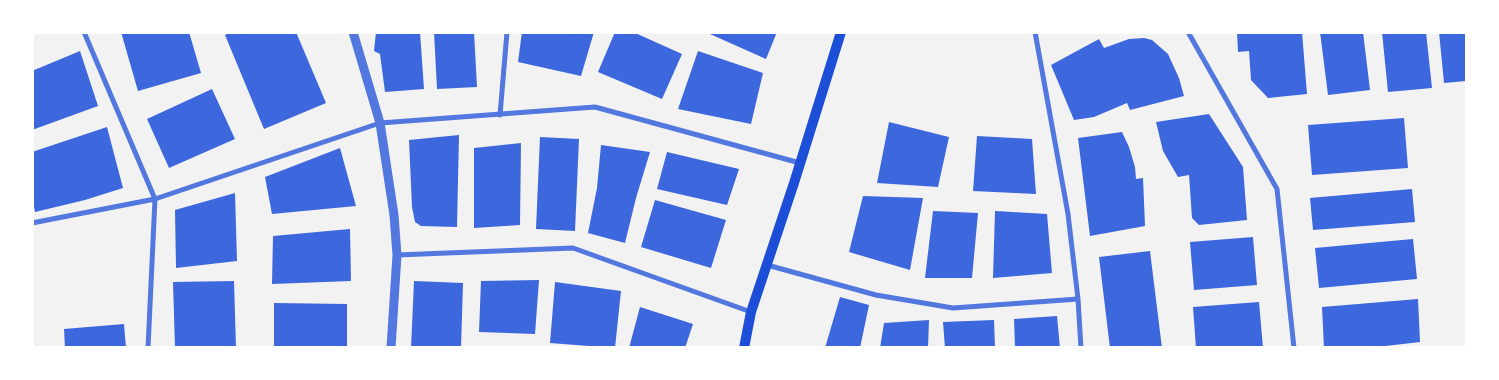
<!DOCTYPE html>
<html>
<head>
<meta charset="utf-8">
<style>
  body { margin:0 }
  #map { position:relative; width:1499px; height:380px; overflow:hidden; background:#f2f2f2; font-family:"Noto Sans",sans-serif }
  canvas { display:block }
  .frame { position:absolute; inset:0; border:34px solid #fff; pointer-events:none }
</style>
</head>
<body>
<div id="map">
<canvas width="1499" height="380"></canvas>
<div class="frame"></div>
</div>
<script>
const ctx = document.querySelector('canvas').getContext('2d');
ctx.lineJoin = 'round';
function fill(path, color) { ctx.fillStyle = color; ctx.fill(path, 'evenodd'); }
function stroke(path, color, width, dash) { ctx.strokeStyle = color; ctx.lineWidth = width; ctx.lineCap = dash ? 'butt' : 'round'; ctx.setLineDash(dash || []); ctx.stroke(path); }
fill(new Path2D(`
  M121,32H189L201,73L138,91Z
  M231,32H296L326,103L264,129L225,35Z
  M376,32H420L424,89L385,92L380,54L374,51Z
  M434,32H474L477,87L437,89Z
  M522,32H594L581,76L518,62Z
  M615,32H633L682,54L662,99L598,72Z
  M710,32H777L766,59L710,34Z
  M1237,32H1302L1307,94L1268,98L1251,80L1249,51L1238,52Z
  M1320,32H1363L1370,90L1328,95Z
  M1382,32H1426L1432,88L1388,92Z
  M1439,32H1466V81L1444,83Z
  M1144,38L1152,40L1168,54L1179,78L1184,96L1130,110L1127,103L1094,117L1074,120L1051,65L1099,39L1104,48L1129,39Z
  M80,51L98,106L32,130V71Z
  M698,51L763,73L751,124L678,109Z
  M212,89L235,139L169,168L147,119Z
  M1209,114L1243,167L1247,220L1199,225L1192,218L1189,175L1178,177L1163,151L1156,122Z
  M1404,118L1408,168L1312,175L1308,125Z
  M889,122L949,137L938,187L877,183Z
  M107,127L123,188L85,200L35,212L32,196V152Z
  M1122,132L1129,147L1135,167L1136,179L1143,178L1145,226L1090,236L1078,138Z
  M459,135L457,227L421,226L415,222L412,207L409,140Z
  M977,136L1032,139L1036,194L973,191Z
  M540,137L579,139L575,231L536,229Z
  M521,143L520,225L474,228V148Z
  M601,145L650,152L636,198L625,243L588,233L597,188Z
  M340,148L356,206L272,214L265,177Z
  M667,152L739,169L727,205L657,189Z
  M1412,189L1415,222L1313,230L1310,198Z
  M235,193L237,261L176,268L175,210Z
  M863,196L923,198L910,270L849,252Z
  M655,200L726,220L711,268L641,247Z
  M933,211L978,213L972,278H925Z
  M995,211L1047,214L1052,273L993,278Z
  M350,229L351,281L272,284L273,236Z
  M1253,237L1257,285L1194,290L1190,242Z
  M1413,239L1417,279L1319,288L1315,248Z
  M1150,251L1162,348H1110L1099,257Z
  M539,280L535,334L479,332L481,281Z
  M234,281L236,348H175L173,282Z
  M414,281L463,283L461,348H411Z
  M555,282L621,291L615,348L550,343Z
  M840,297L869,305L860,348H825Z
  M1418,299L1420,342L1368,348H1324L1322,307Z
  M1259,302L1263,348H1196L1193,307Z
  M274,303L347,304V348H274Z
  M640,307L693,324L685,348H629Z
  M1057,316L1060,348H1015L1014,319Z
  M929,320L928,348H880L884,323Z
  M994,320L995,348H945L943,322Z
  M124,324L126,348H65L64,329Z`), '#3d67dc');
stroke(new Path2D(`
  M84,32L155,199L148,348
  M1035,32L1068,214L1078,299L1081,348
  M1188,32L1277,189L1294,348
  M500,115L507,32
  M32,223L155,199L380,123L595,107L800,163
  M397,255L573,248L751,312
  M767,265L876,295L953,308L1078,299`), '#5277de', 5);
stroke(new Path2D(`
  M353,32L380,123L394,215L397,255L391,348`), '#5277de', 9);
stroke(new Path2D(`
  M744,348L751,312L794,183L841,32`), '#1d4ed8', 10);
</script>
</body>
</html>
